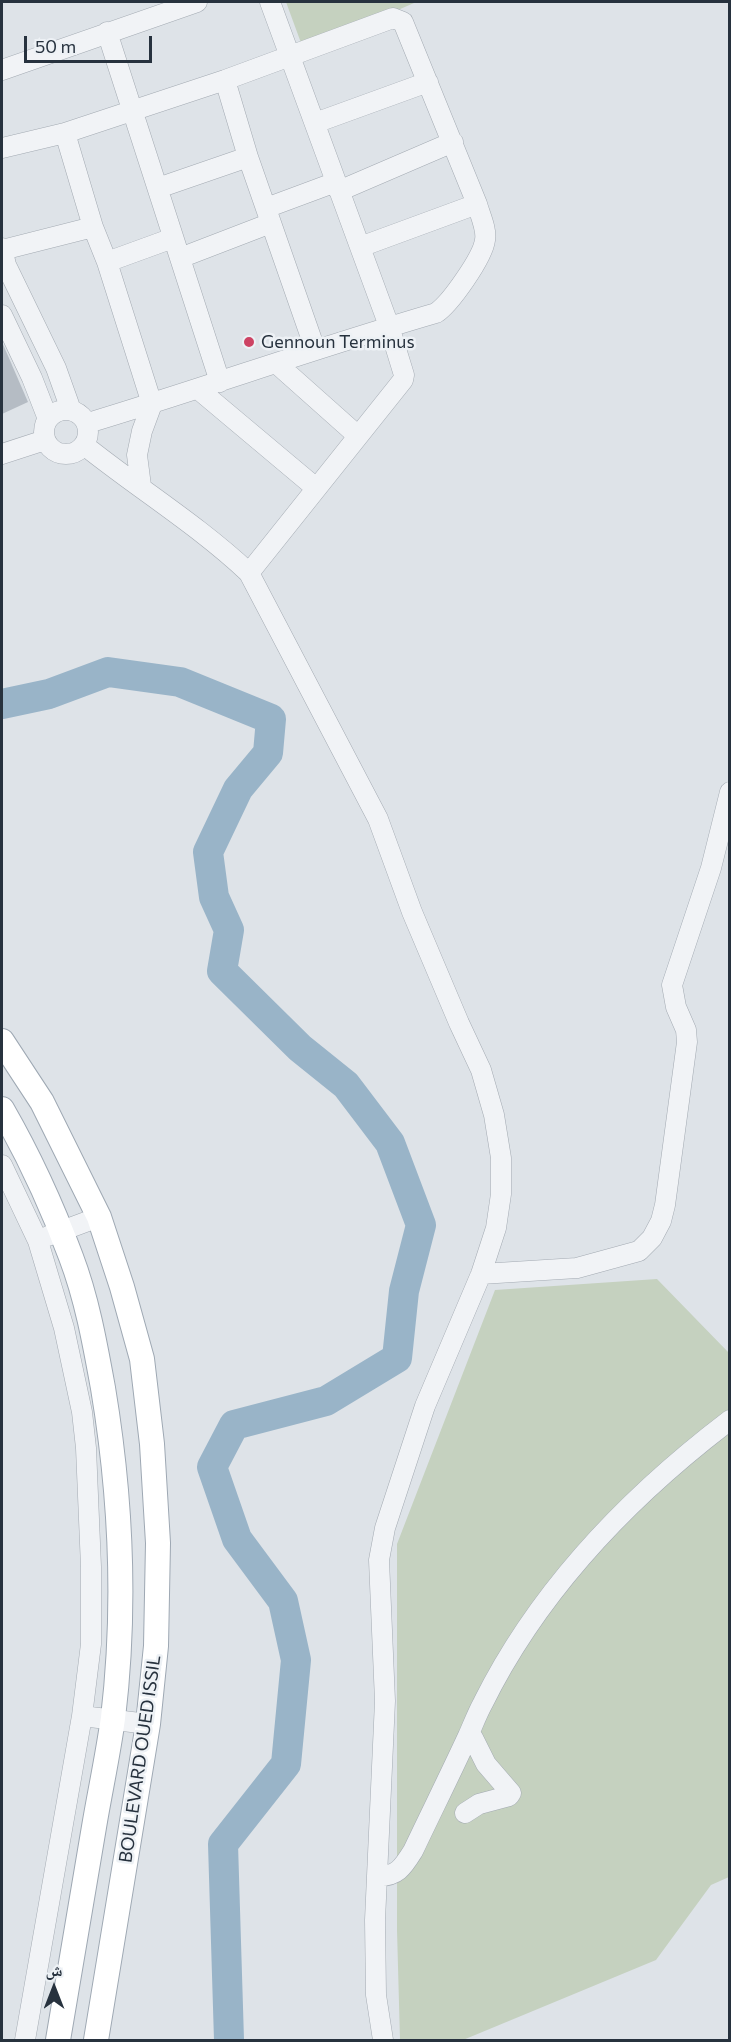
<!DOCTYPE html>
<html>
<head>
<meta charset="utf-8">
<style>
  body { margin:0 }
  #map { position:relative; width:731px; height:2042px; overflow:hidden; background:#dee3e8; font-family:Commissioner,"Noto Naskh Arabic",sans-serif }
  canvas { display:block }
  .frame { position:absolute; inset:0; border:3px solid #27323e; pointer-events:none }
  .north { position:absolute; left:24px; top:1958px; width:60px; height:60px; -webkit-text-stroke:4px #edf1f5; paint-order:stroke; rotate:0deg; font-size:16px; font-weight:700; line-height:24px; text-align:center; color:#27323e }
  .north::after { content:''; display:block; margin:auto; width:21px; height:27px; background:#27323e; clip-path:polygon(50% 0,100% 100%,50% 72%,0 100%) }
  .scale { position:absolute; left:24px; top:36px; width:128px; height:27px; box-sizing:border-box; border:3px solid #27323e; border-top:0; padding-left:8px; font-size:18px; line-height:21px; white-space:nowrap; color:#27323e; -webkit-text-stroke:4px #edf1f5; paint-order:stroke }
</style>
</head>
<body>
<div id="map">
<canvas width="731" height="2042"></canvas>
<div class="frame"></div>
<div class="north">ش</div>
<div class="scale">50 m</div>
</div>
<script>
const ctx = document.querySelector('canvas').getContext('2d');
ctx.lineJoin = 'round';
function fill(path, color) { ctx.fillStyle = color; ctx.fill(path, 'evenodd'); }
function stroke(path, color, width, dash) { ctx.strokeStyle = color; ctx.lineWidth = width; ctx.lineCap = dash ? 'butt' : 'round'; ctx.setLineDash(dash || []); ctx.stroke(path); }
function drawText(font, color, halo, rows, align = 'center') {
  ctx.font = font + ' Commissioner,sans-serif'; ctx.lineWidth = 5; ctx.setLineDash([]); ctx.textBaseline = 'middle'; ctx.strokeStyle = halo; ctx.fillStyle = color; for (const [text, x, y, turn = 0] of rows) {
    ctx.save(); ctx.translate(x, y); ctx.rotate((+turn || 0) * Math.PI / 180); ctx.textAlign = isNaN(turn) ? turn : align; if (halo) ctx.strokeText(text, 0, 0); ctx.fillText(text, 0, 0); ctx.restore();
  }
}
fill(new Path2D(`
  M286,2H413L414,3L304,51Z
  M657,1279L729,1353V1877L711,1885L656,1960L463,2040H400L397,1930V1544L495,1290Z`), '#c5d1bf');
stroke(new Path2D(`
  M2,704L49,694L108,672L180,682L271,719L268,753L238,789L208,852L214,897L229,930L222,971L300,1048L346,1085L390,1143L421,1225L404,1291L397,1358L326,1401L234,1425L212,1467L237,1539L283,1601L296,1660L286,1764L223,1844L229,2040`), '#99b4c8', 30);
fill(new Path2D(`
  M2,342L28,402L2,414Z`), '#b5bcc4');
const minor = new Path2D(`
  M107,32L220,382
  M2,70L197,2
  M225,80L248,157L315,349
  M315,123L428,82
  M65,133L93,227L107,262L152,404L142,431L137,455L141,486
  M2,148L65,133L225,80L393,18L403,22L477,204C480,215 487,229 485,240C483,257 450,304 436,313C319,347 204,388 88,423
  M158,188L248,157
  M339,191L453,142
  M266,208L336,182
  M360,247L477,204
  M2,248L6,265L56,368L71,410
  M2,250L93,227
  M180,258L271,223
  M107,262L173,238
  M2,315L32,378L48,419
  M276,363L358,436
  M198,389L316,488
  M44 432a22 22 0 1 1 44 0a22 22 0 1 1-44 0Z
  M84,445C139,489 198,525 249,573L378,819L412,912L459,1023L481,1070L494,1115L501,1158V1194L496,1228L481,1274L425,1406L385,1528L379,1560L385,1701L375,1920L376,1995L383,2040
  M2,454L45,440
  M249,573L403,380L404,375L389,326L270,2
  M2,1165L38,1241L64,1328L82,1412L86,1448L91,1567V1644L82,1716L25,2040
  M48,1236L99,1217
  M481,1274L577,1268L639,1251L652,1238L661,1221L665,1205L687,1042L686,1030L676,1007L672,985L711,868L730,792
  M82,1716L148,1724
  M465,1813L479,1804L509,1796L511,1793L486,1764L473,1738L469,1735
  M377,1876C397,1877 403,1867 413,1851C431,1813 450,1775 468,1736C473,1725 477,1714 483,1703C539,1590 630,1496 730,1420`);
const major = new Path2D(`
  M2,1041L42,1102L99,1217L122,1287L142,1359L152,1444L158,1543L156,1646L148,1724L96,2040
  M2,1109C29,1156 52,1206 71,1257C87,1299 95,1344 103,1388C121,1496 126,1609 113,1718C108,1755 100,1791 94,1827C82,1898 70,1969 58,2040`);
stroke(minor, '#a3aab2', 21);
stroke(major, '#9ea8b3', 26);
stroke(minor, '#f1f3f6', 20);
stroke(major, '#fff', 24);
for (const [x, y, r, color] of [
  [249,342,6,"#cd4363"]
]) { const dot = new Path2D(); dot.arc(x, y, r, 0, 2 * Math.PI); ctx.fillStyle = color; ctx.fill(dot); stroke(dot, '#edf1f5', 2); }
drawText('18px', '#27323e', '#edf1f5', [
  ["Gennoun Terminus",261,342]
], 'left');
drawText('18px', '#27323e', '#edf1f5', [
  ["BOULEVARD OUED ISSIL",140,1759,-82]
]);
</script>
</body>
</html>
